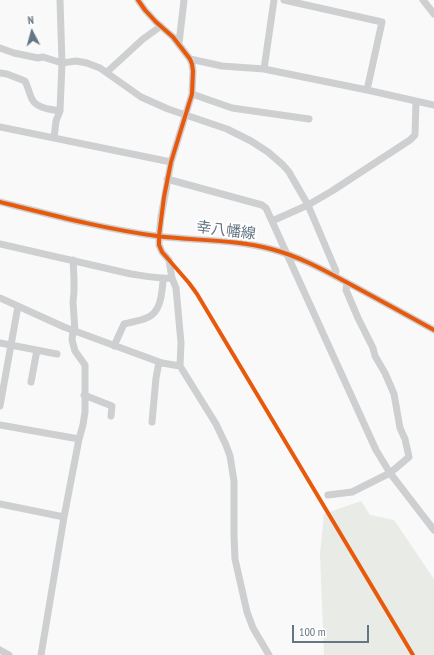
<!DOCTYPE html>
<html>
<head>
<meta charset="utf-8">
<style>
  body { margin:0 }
  #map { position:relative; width:434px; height:655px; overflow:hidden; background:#f9f9f9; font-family:"PT Sans Narrow",sans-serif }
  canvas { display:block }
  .north { position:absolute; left:12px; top:12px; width:40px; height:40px; -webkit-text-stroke:3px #fff; paint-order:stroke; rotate:354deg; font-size:11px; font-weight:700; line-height:16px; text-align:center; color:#657683 }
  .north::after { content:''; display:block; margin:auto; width:14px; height:18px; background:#657683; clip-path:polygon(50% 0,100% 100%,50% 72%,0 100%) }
  .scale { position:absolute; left:292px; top:625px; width:77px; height:18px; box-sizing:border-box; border:2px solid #657683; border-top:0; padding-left:5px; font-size:12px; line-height:14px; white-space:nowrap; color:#657683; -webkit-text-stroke:3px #fff; paint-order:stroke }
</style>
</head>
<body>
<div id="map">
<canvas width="434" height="655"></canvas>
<div class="north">N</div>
<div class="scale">100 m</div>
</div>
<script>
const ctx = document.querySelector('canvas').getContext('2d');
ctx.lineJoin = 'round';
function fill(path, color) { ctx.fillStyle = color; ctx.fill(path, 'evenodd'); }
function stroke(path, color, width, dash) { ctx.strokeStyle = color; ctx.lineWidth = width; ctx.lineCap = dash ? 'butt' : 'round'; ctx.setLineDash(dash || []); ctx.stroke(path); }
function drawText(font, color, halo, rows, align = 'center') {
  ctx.font = font + ' "PT Sans Narrow","Noto Sans JP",sans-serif'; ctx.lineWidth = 4; ctx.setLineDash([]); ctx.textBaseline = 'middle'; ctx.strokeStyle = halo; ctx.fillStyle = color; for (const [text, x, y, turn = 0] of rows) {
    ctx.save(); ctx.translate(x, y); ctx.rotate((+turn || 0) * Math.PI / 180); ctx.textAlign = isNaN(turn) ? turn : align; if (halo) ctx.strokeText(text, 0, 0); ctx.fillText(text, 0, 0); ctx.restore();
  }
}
fill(new Path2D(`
  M361,501L370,515L394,520L434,579V655H324L320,554L324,514Z`), '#e8ebe6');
stroke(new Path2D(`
  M138,0L145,10L156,22L173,37L190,59L192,64L193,71L192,94L171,162L161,217L159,236V245L162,252L169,260L172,278L176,288L181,343L180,366L216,424L226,445L230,456L234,481V536L235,559L247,612L253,628L269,655
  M284,0L382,22L367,90
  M423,0L434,14
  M179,43L184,0
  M0,48L14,53L38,58L43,57L62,63L76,61L87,63L100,68L141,97L168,109L227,129L251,141L268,152L283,165L289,172L308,205L336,271L335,276
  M190,59L222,66L264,69L367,90L434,105
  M264,69L274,0
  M107,72L143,39L161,26
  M0,73L7,74L25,81C28,87 29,93 32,99C37,109 51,109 60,111
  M192,94L232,108L309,119
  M0,127L171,162
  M54,138L56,121L60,111L62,63L60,0
  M167,179L262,205L266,208L376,450L390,473L434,530
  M0,202C52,215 104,229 157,236C195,241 234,239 271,249C298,256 322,269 346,282C376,298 405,314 434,330
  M272,221L308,205L332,191L410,140L415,135L416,101
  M0,244L131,274C145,276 158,279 172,278
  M73,260L74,279V292L73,302L75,332
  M0,298L64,327L162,363L180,366
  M0,343L57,354
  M114,346L124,324C143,319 157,320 161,297C162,291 163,285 163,279
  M31,382L37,350
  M84,395L112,406L111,416
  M0,406L18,306
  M152,422L156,378L159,362
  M0,425L79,439
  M328,495L352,492L390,473L409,457L405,439L400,428L394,394L385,373L375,356L373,348L358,318L346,290L347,283
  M0,504L64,517
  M0,650L9,655
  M41,655L64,517L79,439L83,425L85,412V365L75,351L72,340L73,331`), '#cecfd0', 7);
stroke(new Path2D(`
  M138,0L145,10L156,22L173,37L190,59L192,64L193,71L192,94L171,162L164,197L159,236V245L162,252L169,260L189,283L197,294L410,650L413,655
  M0,202C52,215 104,229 157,236C195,241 234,239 271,249C298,256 322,269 346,282C376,298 405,314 434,330`), '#e8590c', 4);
drawText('15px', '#657683', '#fff', [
  ["幸八幡線",226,231,7]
]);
</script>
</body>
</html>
